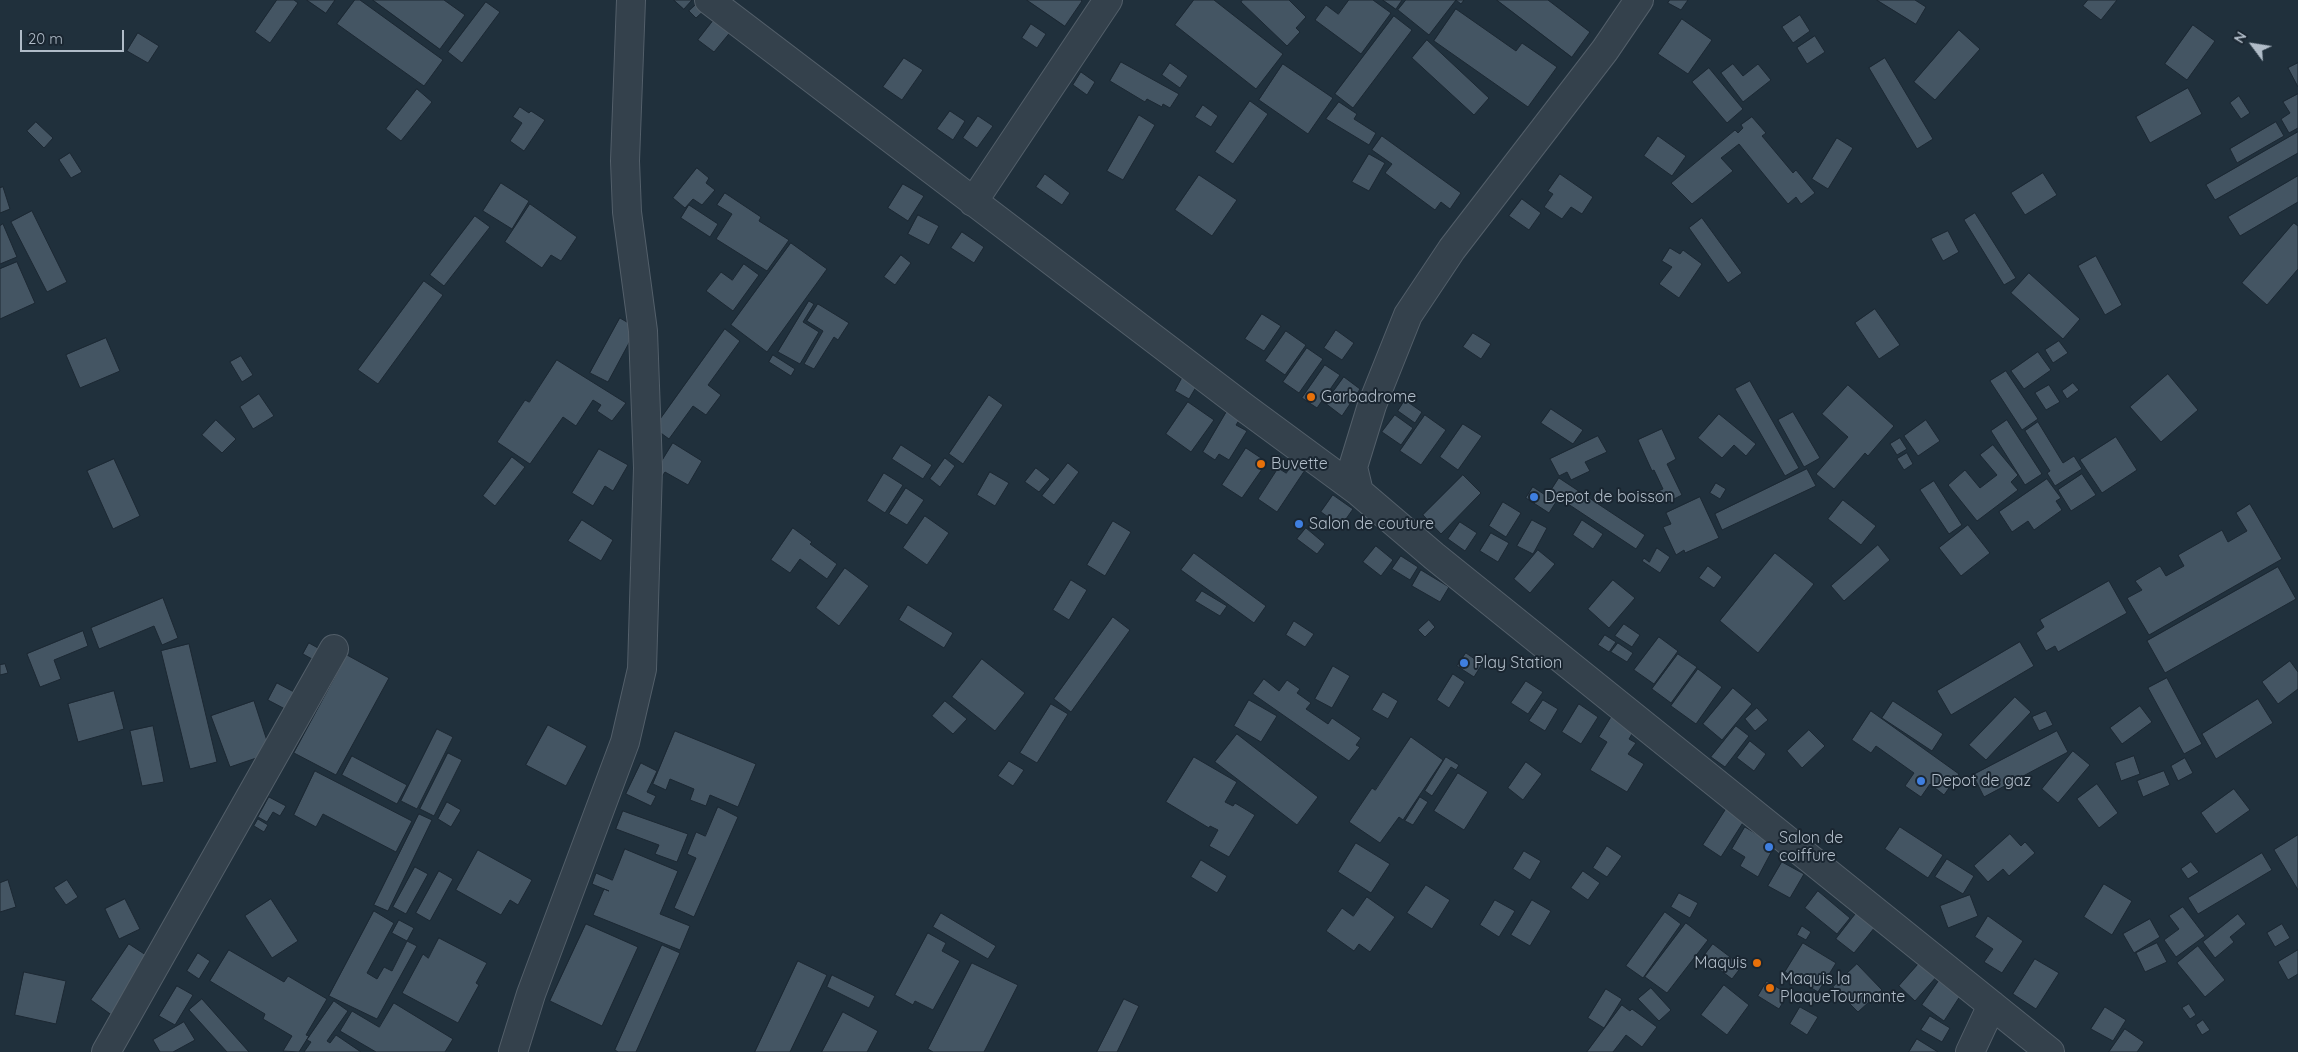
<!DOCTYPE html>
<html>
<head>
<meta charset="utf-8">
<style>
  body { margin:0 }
  #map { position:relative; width:2298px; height:1052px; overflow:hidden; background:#20303c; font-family:Quicksand,sans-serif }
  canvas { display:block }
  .north { position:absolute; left:2228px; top:20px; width:50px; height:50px; -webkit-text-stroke:4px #1a2631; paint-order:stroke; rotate:301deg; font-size:14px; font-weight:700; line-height:20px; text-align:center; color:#b0bcc8 }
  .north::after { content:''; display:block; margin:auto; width:18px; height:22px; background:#b0bcc8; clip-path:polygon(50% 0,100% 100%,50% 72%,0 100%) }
  .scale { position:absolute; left:20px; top:30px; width:104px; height:22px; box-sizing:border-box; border:2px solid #b0bcc8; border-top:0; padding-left:6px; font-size:15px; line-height:18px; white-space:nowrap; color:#b0bcc8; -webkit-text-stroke:4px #1a2631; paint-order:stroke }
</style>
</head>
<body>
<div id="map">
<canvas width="2298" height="1052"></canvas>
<div class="north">N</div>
<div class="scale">20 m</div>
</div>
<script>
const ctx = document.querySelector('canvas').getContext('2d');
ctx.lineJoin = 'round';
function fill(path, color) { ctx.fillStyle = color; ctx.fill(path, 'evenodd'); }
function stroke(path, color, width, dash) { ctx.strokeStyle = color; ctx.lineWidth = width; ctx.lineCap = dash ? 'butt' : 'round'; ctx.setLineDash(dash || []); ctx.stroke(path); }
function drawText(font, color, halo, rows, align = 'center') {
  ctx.font = font + ' Quicksand,sans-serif'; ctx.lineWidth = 4; ctx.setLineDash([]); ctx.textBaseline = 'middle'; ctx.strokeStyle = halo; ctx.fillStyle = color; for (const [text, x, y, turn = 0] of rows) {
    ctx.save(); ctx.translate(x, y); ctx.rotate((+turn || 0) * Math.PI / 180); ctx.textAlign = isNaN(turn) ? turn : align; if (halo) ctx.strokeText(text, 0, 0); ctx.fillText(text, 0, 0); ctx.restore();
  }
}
const building = new Path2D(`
  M277,0H294L298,3L270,43L255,32Z
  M307,0H335L326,13Z
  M355,0H360L443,60L424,86L337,24Z
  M373,0H444L465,15L440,49Z
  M674,0H692L684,9Z
  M701,0L708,7L696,18L689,11Z
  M1027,0H1081L1082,1L1065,26Z
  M1194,0H1214L1283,54L1256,89L1175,25Z
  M1243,0H1289L1306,17L1296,28L1300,32L1287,46L1241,2Z
  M1349,0H1373L1391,13L1361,54L1315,20L1326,5L1338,14Z
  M1383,0H1402L1396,9Z
  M1406,0H1464L1461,4L1456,0L1429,35L1398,10Z
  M1497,0H1548L1590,32L1572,57Z
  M1670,0H1688L1681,10L1668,3Z
  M1877,0H1915L1926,7L1916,24Z
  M2088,0H2117L2101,20L2083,6Z
  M486,2L500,12L462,63L448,52Z
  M1456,9L1516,51L1522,43L1557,67L1528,107L1434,41Z
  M1800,15L1810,31L1793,43L1782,27Z
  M1394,16L1412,30L1353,108L1335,94Z
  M716,17L732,30L714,52L698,40Z
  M1682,19L1712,40L1688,74L1658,54Z
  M1031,24L1046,34L1037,48L1022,38Z
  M2193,25L2215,41L2187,80L2165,64Z
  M1959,30L1980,49L1935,100L1914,82Z
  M138,33L159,46L148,63L127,51Z
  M1815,36L1825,52L1807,64L1797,48Z
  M1427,40L1489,98L1474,115L1412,58Z
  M904,58L923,70L902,100L883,87Z
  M1885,58L1933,139L1917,149L1869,68Z
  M1121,62L1179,94L1170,108L1163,104L1162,107L1147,99L1145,102L1110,81Z
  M1170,63L1188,76L1180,88L1162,75Z
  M2298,63V87L2288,68Z
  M1283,64L1333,98L1308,134L1259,100Z
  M1733,64L1743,76L1758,64L1771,80L1743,102L1721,73Z
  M1709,68L1743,109L1727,123L1692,82Z
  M1081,72L1095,82L1087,95L1073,85Z
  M2188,88L2202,114L2150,143L2136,117Z
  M417,89L432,102L401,141L386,129Z
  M2298,94V128L2289,133L2281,119L2290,113L2283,102Z
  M2239,96L2250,113L2241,119L2230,103Z
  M1250,101L1268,114L1233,164L1215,152Z
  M1339,102L1357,114L1354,119L1376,133L1369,145L1326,119Z
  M1203,105L1218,116L1211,127L1195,117Z
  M520,107L529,113L531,111L545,120L524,151L510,141L522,123L513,117Z
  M950,111L965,121L953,140L937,129Z
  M1139,115L1155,125L1123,180L1107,171Z
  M978,116L993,126L977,148L963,138Z
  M1752,117L1766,133L1762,136L1793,173L1796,170L1815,193L1801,204L1796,197L1788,204L1739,144L1721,158L1733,171L1692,204L1671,183L1735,130L1738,133L1743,128L1741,125Z
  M36,122L53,138L44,148L27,131Z
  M2276,122L2284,136L2237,163L2230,149Z
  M2298,132V153L2215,200L2206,185Z
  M1382,136L1461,193L1450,209L1441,202L1435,210L1385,173L1392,164L1372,150Z
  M1658,136L1686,156L1672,176L1644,156Z
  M1837,138L1853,148L1828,189L1812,179Z
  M70,153L82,172L71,178L59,160Z
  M1369,154L1385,163L1369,191L1352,182Z
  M697,168L709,178L706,183L715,190L702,205L693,199L685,208L673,198Z
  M2043,173L2057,195L2025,215L2011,193Z
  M1045,174L1070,193L1062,205L1036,187Z
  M1560,174L1593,197L1582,214L1571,207L1562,219L1544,207L1553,194L1548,191Z
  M1199,175L1237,200L1212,236L1175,210Z
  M2298,176V202L2240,236L2228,217Z
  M501,183L529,201L512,229L483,211Z
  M903,184L924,196L908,221L888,208Z
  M3,187L10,209L0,213V188Z
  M725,193L761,217L759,221L789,240L767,271L716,239L732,214L717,205Z
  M1522,199L1541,213L1529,230L1509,216Z
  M530,204L577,237L561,261L551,255L542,268L505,242Z
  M689,205L718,224L710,237L681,218Z
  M32,211L67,282L47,292L11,222Z
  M1975,213L2016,278L2004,285L1964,220Z
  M918,215L939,226L929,245L908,234Z
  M475,216L490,227L444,286L430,275Z
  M1702,218L1742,273L1728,283L1689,228Z
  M2294,223L2298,226V269L2267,305L2242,283Z
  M3,224L17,257L0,264V226Z
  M1948,231L1959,252L1943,261L1931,239Z
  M962,232L984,247L974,263L951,248Z
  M791,243L827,269L767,352L731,325Z
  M1670,248L1680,254L1683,250L1702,264L1679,298L1659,284L1672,267L1662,261Z
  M901,255L911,263L895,285L884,277Z
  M2096,256L2122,305L2105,315L2078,266Z
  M17,262L35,303L0,319V269Z
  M744,264L759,275L733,311L706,291L721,272L732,280Z
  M2029,273L2080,319L2063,339L2011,293Z
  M424,281L443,295L378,384L358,370Z
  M809,301L814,304L803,322L819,332L800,364L778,352Z
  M818,304L849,323L838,340L834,337L814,369L804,364L823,331L807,321Z
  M1875,309L1900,345L1879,359L1855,323Z
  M1262,314L1281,326L1264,351L1245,339Z
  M620,318L637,328L608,382L590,373Z
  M725,329L740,341L708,385L721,395L706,415L693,406L669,439L654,428Z
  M1336,330L1354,343L1342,360L1324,348Z
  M1286,331L1306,345L1285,375L1265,361Z
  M1473,333L1491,344L1481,359L1463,347Z
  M106,338L120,371L80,388L66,355Z
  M2059,341L2068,353L2053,363L2045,350Z
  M1307,348L1323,359L1299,393L1283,382Z
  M2038,352L2051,370L2024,389L2011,371Z
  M773,355L795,369L791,376L769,362Z
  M241,356L253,375L242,382L230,362Z
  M557,360L626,403L612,421L597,411L601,405L593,400L576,426L563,417L530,464L497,442L525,400L529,402Z
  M1325,365L1340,375L1317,408L1302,398Z
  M2006,371L2038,419L2022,430L1990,381Z
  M2168,374L2198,410L2161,442L2130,407Z
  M1344,377L1360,389L1342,416L1325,403Z
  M1182,378L1196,387L1189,399L1175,391Z
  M1750,381L1799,468L1785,476L1735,389Z
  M2073,383L2079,390L2067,399L2062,391Z
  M1848,385L1894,426L1868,456L1865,453L1834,489L1816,474L1848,437L1822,414Z
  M2049,385L2060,402L2046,410L2035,393Z
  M259,394L274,416L253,429L240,407Z
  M989,395L1003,405L963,464L949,454Z
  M1405,400L1422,412L1415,423L1398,411Z
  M1188,402L1214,420L1191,452L1166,434Z
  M1230,406L1243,414L1236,425L1247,431L1229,460L1219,454L1215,460L1203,452Z
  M1551,409L1583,430L1573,444L1541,423Z
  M1793,412L1820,458L1804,467L1778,420Z
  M1719,414L1756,444L1746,456L1734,445L1722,458L1698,438Z
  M1395,415L1413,428L1401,445L1382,432Z
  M1425,415L1446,430L1421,465L1400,451Z
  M216,420L236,439L222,453L202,435Z
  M1926,420L1940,441L1918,456L1904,436Z
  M2007,420L2042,474L2025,485L1991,431Z
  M2038,422L2063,463L2074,456L2082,469L2055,486L2047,473L2050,471L2025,431Z
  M1463,424L1482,436L1458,470L1440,457Z
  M1662,429L1676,459L1667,464L1682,495L1668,502L1667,499L1655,504L1650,494L1663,489L1654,470L1652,471L1638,440Z
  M1598,436L1607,452L1585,462L1590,471L1571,480L1567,472L1559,476L1550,459Z
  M2116,437L2137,470L2102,493L2080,460Z
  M1900,438L1907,449L1897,455L1890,444Z
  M673,443L702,461L688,485L665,472L661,478L654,474Z
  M901,445L932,465L923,479L892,459Z
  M1993,445L2018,475L2011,482L2018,490L1977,521L1948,485L1965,470L1980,488L1997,475L1980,455Z
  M1246,448L1267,462L1242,498L1222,485Z
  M599,449L628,465L613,491L605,486L593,506L572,493Z
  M1907,453L1913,464L1904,470L1897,459Z
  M512,457L525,467L495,506L483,496Z
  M945,458L955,466L940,487L930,479Z
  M114,459L140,516L113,529L87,471Z
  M1293,462L1305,470L1277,512L1258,499L1278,468L1286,473Z
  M1068,463L1079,472L1054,505L1042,496Z
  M1036,468L1050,479L1039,492L1025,482Z
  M1807,469L1816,486L1722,530L1715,514Z
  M990,472L1009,483L995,506L977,495Z
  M884,473L903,485L885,513L867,501Z
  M2082,474L2096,495L2071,511L2058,490Z
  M1463,475L1481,493L1441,534L1423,515Z
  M1559,478L1645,535L1636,549L1550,492Z
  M2047,479L2061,498L2056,501L2062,510L2034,530L2028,521L2012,532L1999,512Z
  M1934,481L1962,525L1949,534L1920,490Z
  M1716,483L1726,489L1720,499L1710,493Z
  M1533,487L1556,502L1549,513L1526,498Z
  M906,488L924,500L907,525L889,514Z
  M1333,495L1353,509L1341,526L1321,512Z
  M1700,497L1719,538L1685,553L1684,550L1676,555L1663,527L1671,524L1666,513Z
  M1843,500L1876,526L1861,545L1828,519Z
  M1503,502L1521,513L1506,537L1489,526Z
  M2250,504L2282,559L2149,635L2127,598L2142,590L2135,581L2160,566L2166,576L2184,566L2178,555L2222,530L2228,542L2247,531L2236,513Z
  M925,516L949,533L927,565L903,548Z
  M582,520L613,540L601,561L568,541Z
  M1532,520L1547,528L1533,554L1517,546Z
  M1582,520L1603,534L1593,549L1573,535Z
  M1113,521L1131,532L1105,576L1087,565Z
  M1460,522L1477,533L1465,551L1448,539Z
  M1968,525L1990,553L1961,576L1939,548Z
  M793,528L812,542L810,544L837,564L827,579L800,559L790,573L771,560Z
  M1306,528L1325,544L1317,554L1297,539Z
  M1491,533L1509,543L1498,562L1480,551Z
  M1878,545L1890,560L1844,601L1831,586Z
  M1376,546L1393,560L1381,576L1363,562Z
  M1657,548L1670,557L1660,573L1642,561L1644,558L1649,562Z
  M1538,550L1555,564L1530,593L1514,579Z
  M1194,553L1266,606L1254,623L1181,570Z
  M1775,553L1814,584L1758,653L1720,621Z
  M1401,556L1418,567L1410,580L1392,569Z
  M1708,566L1722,577L1714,588L1699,578Z
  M2278,567L2296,599L2165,673L2147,641Z
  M845,568L869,586L839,626L816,608Z
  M1421,570L1449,587L1440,602L1412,586Z
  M1071,580L1087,590L1069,620L1053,610Z
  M1613,580L1635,598L1609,628L1588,609Z
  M2109,581L2127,613L2058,652L2055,646L2046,651L2036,633L2044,627L2040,620Z
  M1202,591L1227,606L1220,616L1195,601Z
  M163,598L178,638L162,645L154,626L99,649L91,628Z
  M908,605L953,633L944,648L899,620Z
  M1113,617L1130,630L1071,712L1054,699Z
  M1429,620L1435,627L1425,637L1418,630Z
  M1294,621L1314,634L1305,647L1286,635Z
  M1624,624L1640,635L1632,647L1615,636Z
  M83,631L88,646L54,660L61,679L40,687L27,654Z
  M1605,635L1616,642L1609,652L1598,645Z
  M1659,637L1678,651L1654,684L1634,670Z
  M2020,642L2034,666L1951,715L1937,691Z
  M309,643L327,653L321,664L303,654Z
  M1618,643L1633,653L1627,662L1611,652Z
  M189,644L217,762L190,769L161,651Z
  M1466,653L1482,664L1474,677L1457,666Z
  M1678,654L1697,667L1671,703L1652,689Z
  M347,655L389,678L336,775L294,753Z
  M982,659L1025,693L995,731L952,697Z
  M2290,661L2298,672V689L2278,704L2262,682Z
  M5,664L8,673L0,675V665Z
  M1333,666L1350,676L1332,708L1315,699Z
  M1698,669L1722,687L1696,724L1671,706Z
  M1453,674L1465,682L1449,708L1437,700Z
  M2167,678L2202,744L2184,754L2148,688Z
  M1264,679L1279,691L1287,680L1300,689L1297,693L1311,703L1306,709L1328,724L1332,718L1361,738L1356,745L1360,747L1349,761L1253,694Z
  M1526,681L1543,692L1528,714L1511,703Z
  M277,683L294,692L285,709L268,700Z
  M1733,688L1752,704L1722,740L1703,724Z
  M114,691L124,729L78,742L68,704Z
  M1383,692L1398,701L1388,719L1372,710Z
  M2015,697L2031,712L1986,760L1969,745Z
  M2258,699L2273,723L2216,759L2202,734Z
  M1249,700L1277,716L1261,742L1234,726Z
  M1543,700L1558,709L1545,731L1529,721Z
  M254,701L271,753L230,767L211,716Z
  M945,701L967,719L953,734L932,716Z
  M1893,701L1943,734L1932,751L1882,718Z
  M1051,704L1068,714L1037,763L1020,753Z
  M1579,704L1598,717L1581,744L1562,732Z
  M2140,706L2152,722L2122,744L2110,728Z
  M1757,708L1768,720L1755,731L1745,719Z
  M1871,711L1959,774L1944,795L1930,784L1921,797L1905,786L1914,773L1876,746L1871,753L1852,740Z
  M2046,711L2053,725L2039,731L2032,717Z
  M1613,714L1635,729L1629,739L1636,743L1628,754L1644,764L1627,792L1590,770L1607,742L1599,737Z
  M548,725L587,746L566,786L526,765Z
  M153,726L164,782L142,786L130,731Z
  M1736,726L1749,736L1725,767L1711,757Z
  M437,729L453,737L417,809L401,801Z
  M1809,730L1825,746L1802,768L1787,751Z
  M675,731L756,764L738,807L710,795L706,806L690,800L694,789L670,779L666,790L653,784Z
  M2057,731L2068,752L1984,797L1973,775Z
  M1237,734L1318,797L1297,825L1215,762Z
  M1411,737L1443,760L1403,820L1399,817L1380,843L1349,822L1372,788L1375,790Z
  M1750,741L1766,754L1754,771L1737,758Z
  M2073,751L2090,765L2058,803L2042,789Z
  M448,753L462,760L434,816L420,809Z
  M352,756L407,785L397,804L342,775Z
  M2134,756L2140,774L2121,781L2115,763Z
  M1194,757L1237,782L1225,802L1233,806L1235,803L1255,815L1229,857L1209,846L1218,830L1210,826L1209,828L1166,802Z
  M1446,757L1459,765L1456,770L1451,767L1432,796L1425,791Z
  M2185,758L2193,773L2178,781L2171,766Z
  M1009,761L1024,770L1013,786L998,776Z
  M1526,762L1542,774L1523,800L1508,788Z
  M641,763L657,771L647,792L656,796L651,806L626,794Z
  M315,771L412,821L396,852L323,814L316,827L294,815Z
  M2164,771L2170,785L2143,797L2137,781Z
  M1458,773L1488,792L1464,830L1434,811Z
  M2097,784L2118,813L2099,828L2077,799Z
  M2234,789L2250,810L2216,834L2201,813Z
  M269,797L286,806L280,816L273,812L267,822L258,817Z
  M1420,797L1428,802L1413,825L1405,821Z
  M447,802L461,810L451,827L438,819Z
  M718,807L738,817L694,917L674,908L696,858L687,854L696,832L705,836Z
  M1726,809L1744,821L1721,857L1703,845Z
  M623,811L688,834L677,862L655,854L659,845L616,829Z
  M419,814L432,820L388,911L374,905Z
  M258,819L268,825L264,832L254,826Z
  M1745,827L1775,845L1758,877L1740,866L1745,857L1732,849Z
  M1900,827L1943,855L1928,878L1885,849Z
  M2010,834L2021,846L2025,842L2035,853L2009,876L2003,869L1988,882L1974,866Z
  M2298,835V890L2274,850Z
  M1356,843L1390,864L1371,893L1338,872Z
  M1607,846L1622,856L1607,877L1593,868Z
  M625,849L678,871L660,914L690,926L680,950L593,915L604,889L609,891L592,884L596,873L612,880Z
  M478,850L532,880L518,905L510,900L501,915L456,890Z
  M1524,851L1541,861L1530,880L1513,869Z
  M2262,853L2272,870L2198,914L2188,898Z
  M1947,859L1974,876L1963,894L1935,877Z
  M1201,860L1227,876L1217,893L1191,877Z
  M1782,862L1804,874L1790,898L1768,886Z
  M2191,862L2199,872L2188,879L2181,869Z
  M415,867L428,874L406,914L393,907Z
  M439,871L453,879L430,921L416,913Z
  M1583,871L1600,883L1588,900L1571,888Z
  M8,880L16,907L0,912V883Z
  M67,880L78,897L66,905L54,888Z
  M2104,884L2132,901L2112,935L2084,917Z
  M1426,885L1450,900L1432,929L1407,913Z
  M1818,891L1850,918L1837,934L1805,908Z
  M1679,893L1698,903L1690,918L1671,907Z
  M1970,895L1978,916L1948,928L1940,906Z
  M1367,897L1395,917L1370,952L1359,944L1354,951L1326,931L1342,908L1353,916Z
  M125,899L140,929L119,939L105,909Z
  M271,899L298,941L272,958L245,916Z
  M1495,900L1515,911L1499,937L1480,925Z
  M1532,900L1551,911L1530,946L1511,935Z
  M2183,907L2205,936L2176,957L2164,940L2179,929L2169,916Z
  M374,911L394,923L367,973L377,979L384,967L392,971L407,941L417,946L377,1019L329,996Z
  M1665,912L1681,924L1643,978L1626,966Z
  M1857,912L1875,927L1854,953L1836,939Z
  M941,913L996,946L988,959L933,927Z
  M2238,914L2246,924L2230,937L2234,942L2215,958L2203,942Z
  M1988,916L2023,941L2002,973L1984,962L1993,949L1975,937Z
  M2150,919L2160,937L2134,953L2123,934Z
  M399,920L414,928L407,941L392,933Z
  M1686,923L1708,940L1667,993L1645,977Z
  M586,924L638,947L602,1026L550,1001Z
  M2282,924L2290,938L2275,947L2267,933Z
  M1802,926L1811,932L1806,940L1797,935Z
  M928,933L946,943L942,951L960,961L933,1010L915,1001L913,1005L895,995Z
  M439,938L487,963L476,983L479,985L458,1023L402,993L423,954L428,958Z
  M1803,943L1836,963L1818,992L1785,972Z
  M2157,943L2167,962L2145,972L2136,953Z
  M129,944L152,959L113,1016L91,1000Z
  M1713,944L1742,966L1732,979L1703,957Z
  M662,945L680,953L636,1052H618L615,1050Z
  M2198,946L2225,980L2205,997L2177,963Z
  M229,950L284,982L288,976L327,999L306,1035L309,1036L299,1052L283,1051L292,1036L263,1019L265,1014L210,981Z
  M2298,950V974L2288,980L2278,962Z
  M198,953L210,961L199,979L187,971Z
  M2035,959L2059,973L2036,1009L2013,994Z
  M798,961L827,975L790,1052H755Z
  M1921,961L1938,975L1915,1001L1899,986Z
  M972,963L1018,985L984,1052H933L928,1049Z
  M1857,964L1882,990L1858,1012L1833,987Z
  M24,972L66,981L56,1024L15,1015Z
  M832,975L875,996L869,1008L827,987Z
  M1940,979L1962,993L1944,1021L1922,1005Z
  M1767,981L1788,994L1779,1009L1758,996Z
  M1724,985L1749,1005L1727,1035L1701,1015Z
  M177,986L193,995L175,1025L159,1016Z
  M1651,988L1671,1010L1659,1021L1638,999Z
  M1606,989L1622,999L1604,1028L1588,1018Z
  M202,999L249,1052H227L189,1010Z
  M1124,999L1139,1006L1117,1052H1097Z
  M334,1001L348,1011L327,1041L330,1043L336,1035L361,1052H304L311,1042L307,1040Z
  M394,1003L453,1039L445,1052H376L340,1031L352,1011L379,1027Z
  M2189,1004L2196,1015L2190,1019L2182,1008Z
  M1622,1005L1630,1011L1632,1009L1657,1027L1642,1047L1626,1035L1613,1052H1587Z
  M1800,1007L1818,1017L1807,1035L1790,1024Z
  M2105,1007L2126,1020L2113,1041L2091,1029Z
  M843,1012L878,1031L867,1052H822Z
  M1930,1016L1950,1028L1942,1042L1921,1030Z
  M2203,1020L2210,1030L2202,1035L2196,1025Z
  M184,1022L195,1040L173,1052H160L153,1040Z
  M2125,1029L2144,1042L2137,1052H2109Z
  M1917,1039L1938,1052H1909Z`);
fill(building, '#445563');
stroke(building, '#1c2833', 1);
const minor = new Path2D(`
  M709,0L1245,408L1359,492L1434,556L2050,1052
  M973,202L1108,0
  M1359,492L1353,467L1372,405L1408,315L1452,249L1605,50L1639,0
  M106,1052L334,649
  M513,1052L531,994L625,742L642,669L648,468L643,331L627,212L625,161L631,0
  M1970,1052L1992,1005`);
stroke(minor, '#535f6a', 30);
stroke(minor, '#34414c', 28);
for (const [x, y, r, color] of [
  [1311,397,5,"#e8710a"],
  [1261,464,5,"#e8710a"],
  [1534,497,5,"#3f7fe0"],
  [1299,524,5,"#3f7fe0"],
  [1464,663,5,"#3f7fe0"],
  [1921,781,5,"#3f7fe0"],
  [1769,847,5,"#3f7fe0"],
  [1757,963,5,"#e8710a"],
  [1770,988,5,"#e8710a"]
]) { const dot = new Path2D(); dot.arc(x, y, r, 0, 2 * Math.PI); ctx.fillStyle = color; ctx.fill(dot); stroke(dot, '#1a2631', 2); }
drawText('16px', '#b0bcc8', '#1a2631', [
  ["Garbadrome",1321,397],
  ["Buvette",1271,464],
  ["Depot de boisson",1544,497],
  ["Salon de couture",1309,524],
  ["Play Station",1474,663],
  ["Depot de gaz",1931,781],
  ["Salon de",1779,838],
  ["coiffure",1779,856],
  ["Maquis",1747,963,"right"],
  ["Maquis la",1780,979],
  ["PlaqueTournante",1780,997]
], 'left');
</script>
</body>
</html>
